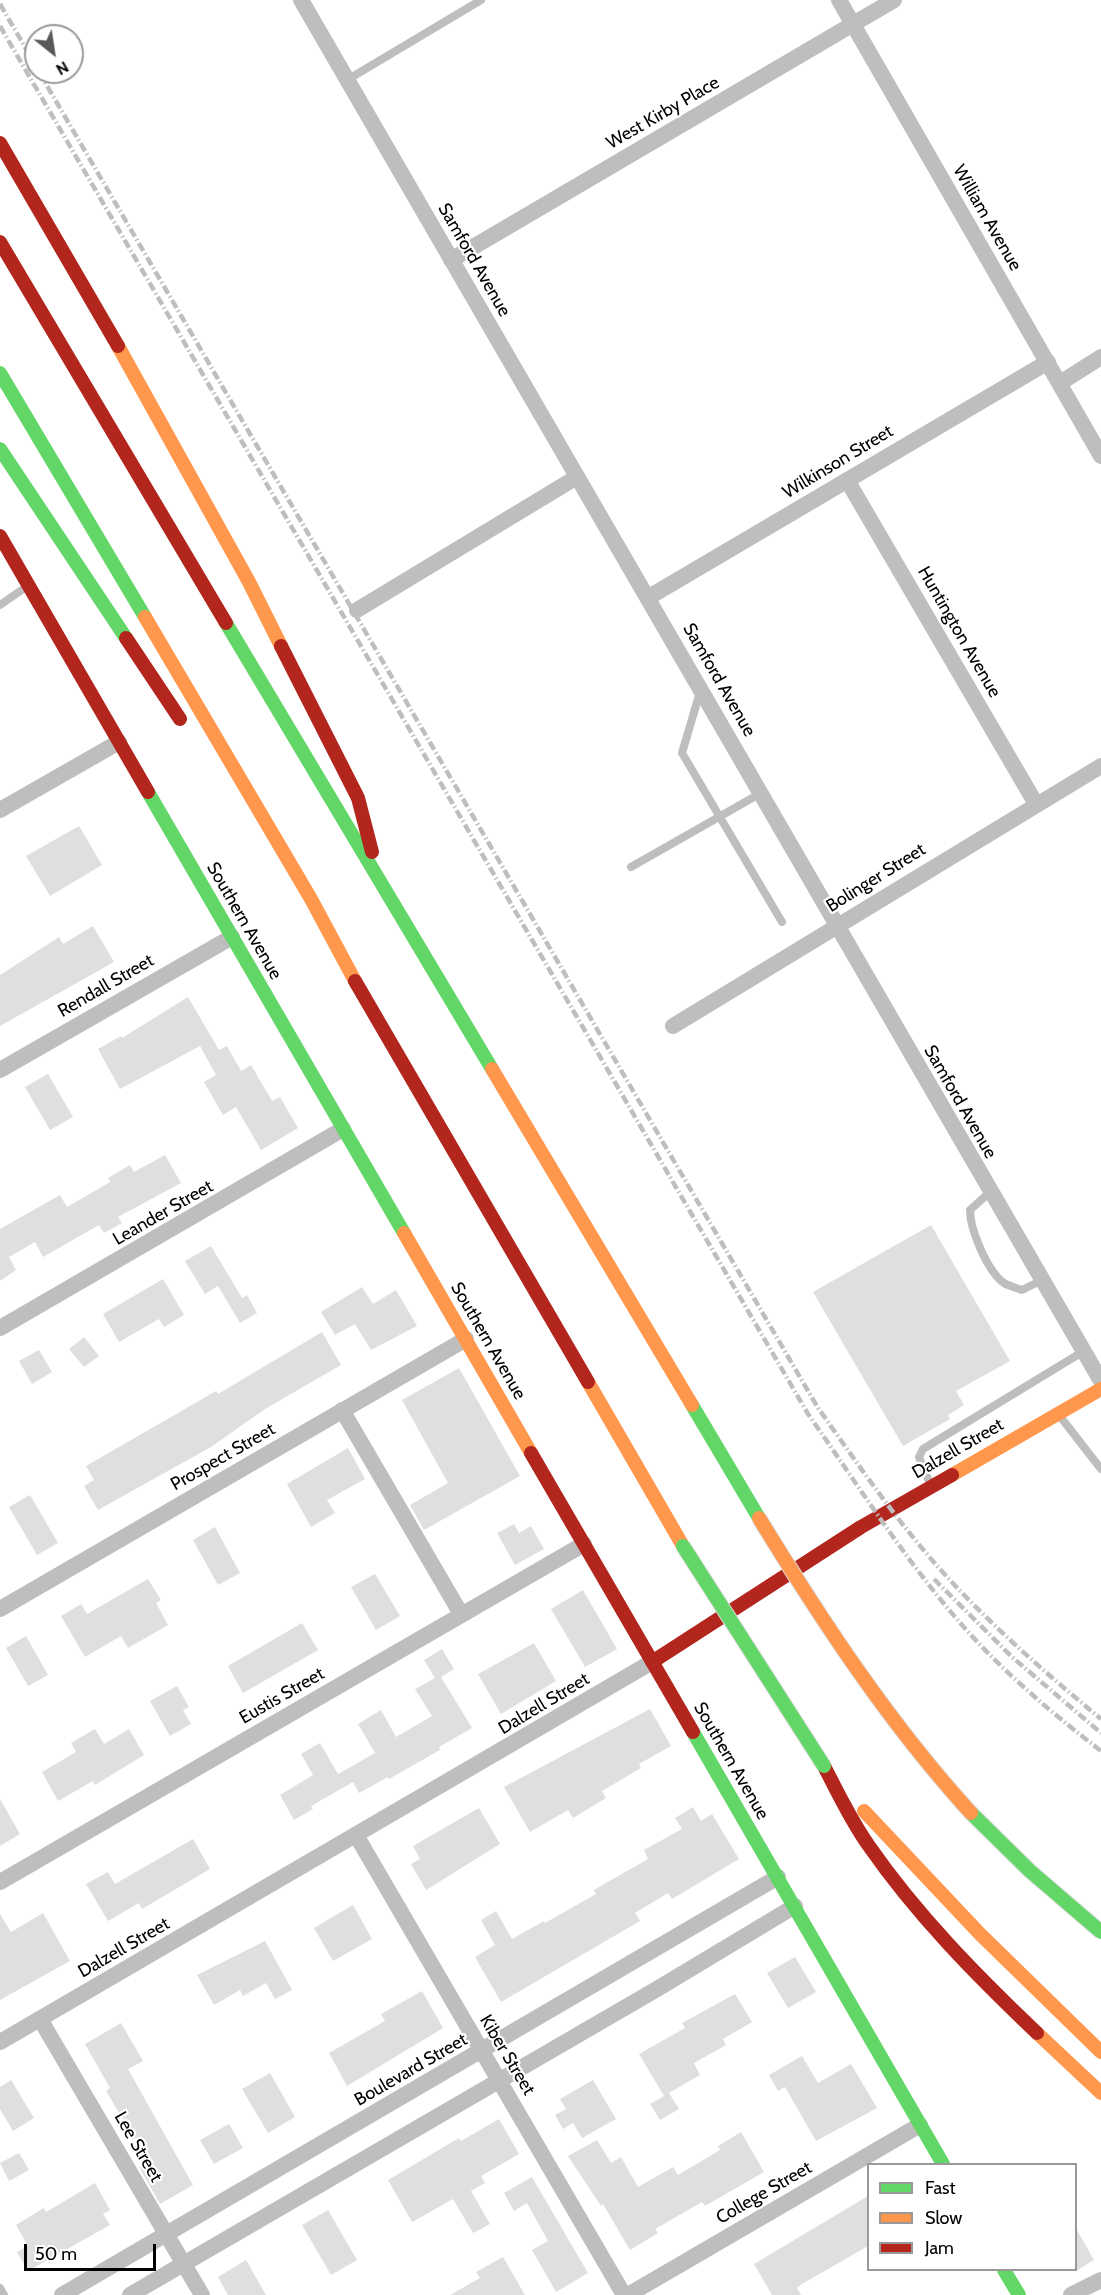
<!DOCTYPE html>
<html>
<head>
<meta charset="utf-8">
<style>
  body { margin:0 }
  #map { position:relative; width:1101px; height:2295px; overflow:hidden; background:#fff; font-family:Cabin,sans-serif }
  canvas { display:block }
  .legend { position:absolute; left:867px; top:2163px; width:210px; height:108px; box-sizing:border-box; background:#fff; border:2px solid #999; margin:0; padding:8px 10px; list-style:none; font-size:18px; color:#000 }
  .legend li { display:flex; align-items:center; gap:12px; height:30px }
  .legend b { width:30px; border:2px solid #999 }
  .north { position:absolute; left:24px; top:24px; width:60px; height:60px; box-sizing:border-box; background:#fff; border:2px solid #999; border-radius:50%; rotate:150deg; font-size:16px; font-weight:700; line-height:24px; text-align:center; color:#000 }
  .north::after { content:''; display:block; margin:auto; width:21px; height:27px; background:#595959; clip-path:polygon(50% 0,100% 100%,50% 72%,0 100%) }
  .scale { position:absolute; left:24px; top:2244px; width:132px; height:27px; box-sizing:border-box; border:3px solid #000; border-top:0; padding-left:8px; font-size:18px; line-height:21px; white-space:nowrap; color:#000; -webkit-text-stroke:4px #fff; paint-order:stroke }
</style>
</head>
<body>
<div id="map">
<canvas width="1101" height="2295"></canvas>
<ul class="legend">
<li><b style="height:8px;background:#63d668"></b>Fast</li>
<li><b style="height:8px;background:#ff974d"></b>Slow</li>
<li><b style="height:8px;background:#b3261e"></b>Jam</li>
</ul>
<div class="north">N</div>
<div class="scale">50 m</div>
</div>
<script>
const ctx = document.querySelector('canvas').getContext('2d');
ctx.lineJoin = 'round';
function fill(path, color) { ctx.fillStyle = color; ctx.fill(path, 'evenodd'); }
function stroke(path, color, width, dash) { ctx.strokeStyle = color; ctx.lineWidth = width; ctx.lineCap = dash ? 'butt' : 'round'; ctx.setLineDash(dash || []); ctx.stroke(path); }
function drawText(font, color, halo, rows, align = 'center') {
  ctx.font = font + ' Cabin,sans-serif'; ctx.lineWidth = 4.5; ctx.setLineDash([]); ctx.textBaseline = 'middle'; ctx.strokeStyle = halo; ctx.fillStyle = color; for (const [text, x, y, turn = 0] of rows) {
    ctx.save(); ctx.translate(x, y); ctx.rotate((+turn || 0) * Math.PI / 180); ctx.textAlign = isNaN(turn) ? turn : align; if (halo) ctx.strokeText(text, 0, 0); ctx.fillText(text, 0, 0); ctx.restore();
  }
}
fill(new Path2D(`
  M79,826L102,865L50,896L26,856Z
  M93,926L114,962L0,1026V975L59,937L63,944Z
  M188,997L219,1050L227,1046L241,1071L251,1065L272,1101L280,1097L298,1128L261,1150L236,1107L223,1115L204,1082L216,1075L200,1046L120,1089L98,1049L121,1036L122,1038Z
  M48,1074L73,1117L50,1130L25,1087Z
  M165,1155L181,1183L118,1217L122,1223L104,1233L99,1225L43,1257L35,1242L9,1257L16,1270L0,1281V1229L60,1195L67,1207L110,1182L108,1178L130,1165L134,1172Z
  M931,1225L1010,1361L956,1391L964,1405L948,1415L950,1419L903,1446L813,1292Z
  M211,1246L242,1298L247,1295L257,1313L240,1323L218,1286L205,1294L185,1261Z
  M163,1279L184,1315L164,1327L159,1319L119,1342L103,1314Z
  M362,1287L373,1304L396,1290L417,1326L371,1350L355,1324L335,1335L321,1312Z
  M322,1332L341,1365L265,1409L211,1447L98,1510L84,1486L94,1480L86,1466L216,1391L218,1394Z
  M84,1337L99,1356L84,1367L69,1349Z
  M39,1350L52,1372L32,1384L19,1361Z
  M459,1368L520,1476L424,1530L410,1505L448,1483L402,1400Z
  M348,1448L365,1479L327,1500L335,1513L311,1527L287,1484Z
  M30,1495L58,1543L37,1555L9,1507Z
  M514,1524L519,1533L531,1526L544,1549L515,1565L497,1533Z
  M215,1527L240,1573L218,1585L193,1540Z
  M375,1574L400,1616L376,1630L351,1587Z
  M148,1579L161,1600L156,1603L168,1625L128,1648L121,1636L85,1657L61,1616L81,1604L87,1614Z
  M583,1590L617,1649L585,1667L551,1609Z
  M302,1623L318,1650L243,1693L228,1666Z
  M26,1636L48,1675L28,1686L6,1648Z
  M534,1643L556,1681L501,1714L478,1674Z
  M442,1649L454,1669L441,1677L472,1728L439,1747L440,1750L389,1779L388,1777L359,1793L353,1782L311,1806L313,1809L294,1820L280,1795L313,1775L301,1754L320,1743L338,1774L375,1753L358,1724L381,1710L396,1737L432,1716L415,1689L435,1678L424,1660Z
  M177,1686L189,1707L183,1710L191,1724L170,1736L150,1701Z
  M650,1709L671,1746L639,1764L641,1768L602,1791L606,1798L573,1818L568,1810L530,1832L504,1787Z
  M95,1729L104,1744L129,1729L144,1755L95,1785L93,1781L58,1801L42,1772L76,1752L71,1743Z
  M0,1799L20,1834L0,1846Z
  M693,1807L701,1821L712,1814L739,1859L672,1899L668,1893L635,1913L640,1921L501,2002L475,1957L495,1945L481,1920L496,1911L512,1939L544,1921L545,1923L596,1894L594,1890L648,1859L644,1850L682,1829L675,1818Z
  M479,1808L500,1844L426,1890L411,1864L420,1859L413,1846Z
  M193,1839L210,1869L142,1909L139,1903L108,1921L86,1884L108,1872L115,1884Z
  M353,1905L372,1939L333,1961L314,1928Z
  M43,1913L70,1961L0,2000V1914L11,1932Z
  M265,1941L292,1990L275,1999L266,1983L243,1996L240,1990L214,2005L197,1975Z
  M795,1957L816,1992L788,2008L767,1973Z
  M422,1991L443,2028L347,2086L329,2053L385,2021L381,2014Z
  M735,1994L752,2022L723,2039L726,2045L694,2063L700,2075L669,2093L679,2109L660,2120L650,2104L664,2096L639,2054L685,2028L682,2023Z
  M121,2023L143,2061L128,2069L193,2185L160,2204L139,2167L148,2161L106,2091L110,2088L85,2044Z
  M802,2056L818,2083L851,2064L877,2108L816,2141L785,2087L778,2091L769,2075Z
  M270,2073L295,2117L268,2133L242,2089Z
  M11,2080L34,2118L13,2131L0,2109V2087Z
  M593,2080L616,2119L582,2138L573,2123L563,2129L555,2115L566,2109L560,2099Z
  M499,2119L519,2154L481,2176L485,2183L471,2191L490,2224L473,2233L453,2199L412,2222L388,2180L459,2138L461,2141Z
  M229,2124L243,2148L214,2164L200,2140Z
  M741,2132L764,2172L705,2206L702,2202L655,2229L658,2233L630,2250L603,2204L601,2206L568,2156L597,2140L611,2163L621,2157L638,2187L673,2167L678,2175L720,2150L718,2146Z
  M19,2153L29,2170L9,2181L0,2163Z
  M532,2177L588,2273L556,2292L532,2250L548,2241L527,2203L514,2211L504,2193Z
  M95,2183L110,2210L103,2214L110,2225L28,2271L17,2252L28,2246L16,2225L44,2208L46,2212Z
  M868,2196V2246L802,2284L797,2288L801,2295H772L754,2264Z
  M328,2210L357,2260L331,2275L302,2225Z
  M1076,2228L1094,2260L1076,2271Z
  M503,2257L525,2295H450L480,2278L476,2272Z
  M246,2260L266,2295H228L218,2277Z`), '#dfdfdf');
stroke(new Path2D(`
  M347,80L481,0
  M0,605L26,587
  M700,692L682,753L782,922
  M631,867L761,793
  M990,1192L970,1210C970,1229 987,1271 1004,1283C1009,1286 1017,1288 1022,1290L1042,1280
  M1059,1415L1101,1469
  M930,1484L919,1457L923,1449L1084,1351
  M0,2288L4,2295`), '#bebebe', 8);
stroke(new Path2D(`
  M301,0L1101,1381
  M839,0L1101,456
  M451,260L894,0
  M1060,383L1101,357
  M847,480L1036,804
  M649,597L1048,362
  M357,610L577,477
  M0,810L119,742
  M673,1026L1101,766
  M0,1070L232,937
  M0,1328L343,1129
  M342,1410L461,1614
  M0,1609L466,1339
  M356,1835L624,2295
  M0,1882L584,1544
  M40,2019L202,2295
  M0,2042L652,1662
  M62,2295L778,1877
  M130,2295L657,1989L795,1906
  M628,2295L920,2125
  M1071,2295L1101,2280`), '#bebebe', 16);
stroke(new Path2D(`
  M0,373L145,617
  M0,449L126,638
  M226,623L492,1069
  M148,792L404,1233
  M692,1405L759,1518
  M693,1732L943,2164
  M1004,2270L1019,2295`), '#63d668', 14);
stroke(new Path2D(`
  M118,346L249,582L281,646
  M145,617L311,899L355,981
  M492,1069L692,1405
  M404,1233L531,1453
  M588,1382L683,1546
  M952,1475L1101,1389
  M864,1811L980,1934L1101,2052
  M1037,2033L1101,2093`), '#ff974d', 14);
stroke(new Path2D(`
  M0,143L118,346
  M0,242L226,623
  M0,536L148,792
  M126,638L180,719
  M281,646L358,798L372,852
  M355,981L588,1382
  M531,1453L693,1732
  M652,1662L861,1527L952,1475
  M824,1766C838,1793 851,1821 869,1846C917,1915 976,1975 1037,2033`), '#b3261e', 14);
stroke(new Path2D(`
  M0,4L36,66
  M0,26L808,1414C858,1485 905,1560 962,1625C1003,1672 1052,1713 1101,1751
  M39,72L818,1408C860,1467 900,1526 949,1579C996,1630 1048,1675 1101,1719
  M934,1579L1012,1657L1101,1733`), '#bebebe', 4.5, [9, 3, 1.5, 3]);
const fastBridge = new Path2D(`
  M683,1546L824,1766
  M971,1813L1030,1871L1101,1932`);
const slowBridge = new Path2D(`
  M759,1518C822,1621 889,1723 971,1813`);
stroke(fastBridge, '#dbdbdb', 16, []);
stroke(slowBridge, '#dbdbdb', 16, []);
stroke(fastBridge, '#63d668', 14);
stroke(slowBridge, '#ff974d', 14);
drawText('18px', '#000', '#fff', [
  ["West Kirby Place",663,113,-30],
  ["William Avenue",987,218,60],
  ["Samford Avenue",474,260,60],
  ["Wilkinson Street",838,462,-31],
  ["Huntington Avenue",959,632,60],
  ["Samford Avenue",719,680,60],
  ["Bolinger Street",876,878,-32],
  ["Southern Avenue",244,921,60],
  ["Rendall Street",106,986,-30],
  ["Samford Avenue",960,1102,60],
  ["Leander Street",163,1213,-30],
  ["Southern Avenue",488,1341,60],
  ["Dalzell Street",958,1449,-30],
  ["Prospect Street",223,1457,-30],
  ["Eustis Street",282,1696,-30],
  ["Dalzell Street",544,1704,-31],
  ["Southern Avenue",731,1761,60],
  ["Dalzell Street",124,1948,-30],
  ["Kiber Street",507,2055,59],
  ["Boulevard Street",411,2070,-30],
  ["Lee Street",138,2147,60],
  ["College Street",764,2193,-30]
]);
</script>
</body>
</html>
